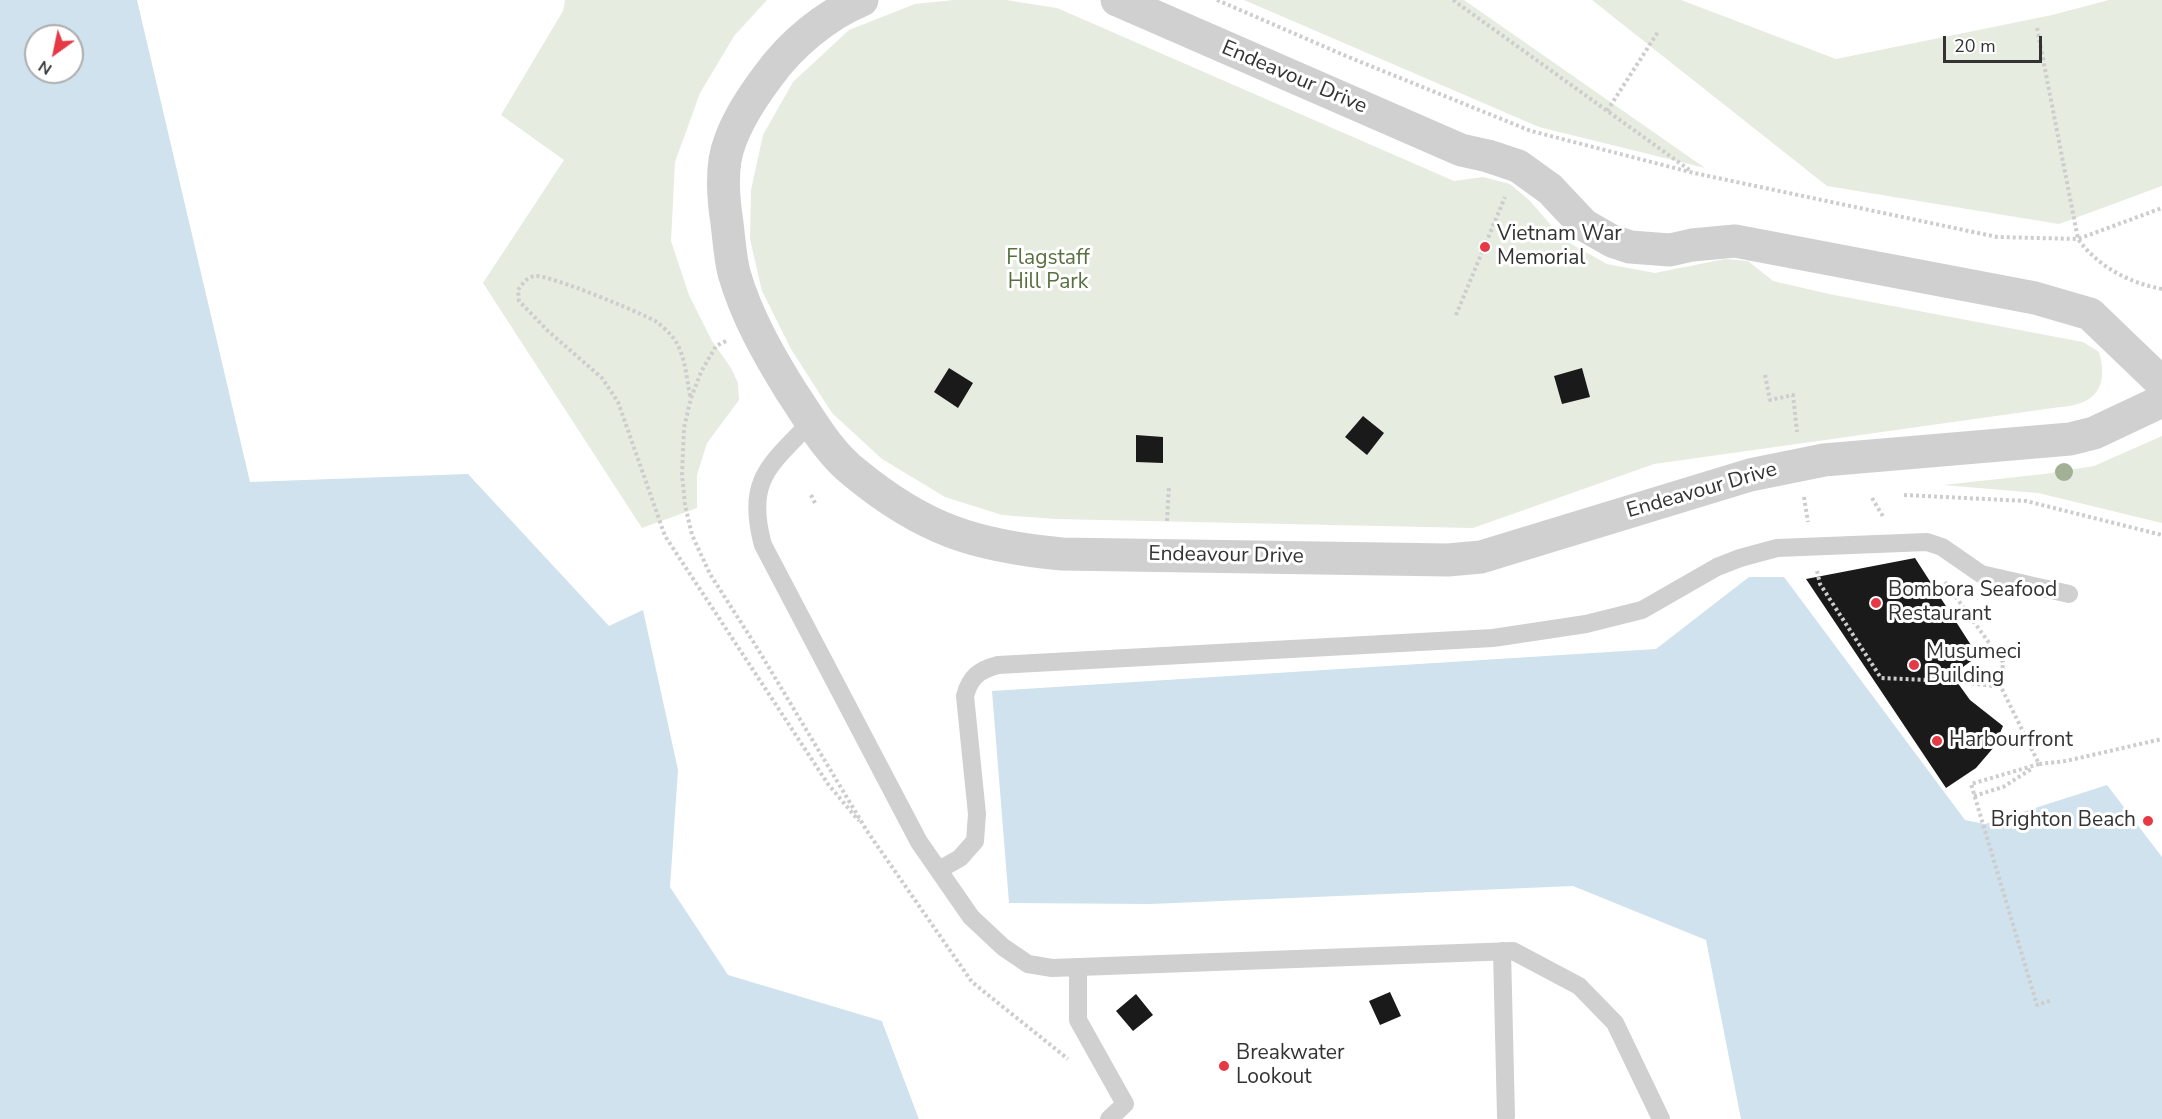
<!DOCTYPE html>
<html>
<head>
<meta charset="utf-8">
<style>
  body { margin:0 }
  #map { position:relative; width:2162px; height:1119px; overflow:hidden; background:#fff; font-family:"Nunito Sans",sans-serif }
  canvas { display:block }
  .north { position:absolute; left:24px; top:24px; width:60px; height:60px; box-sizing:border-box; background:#fff; border:2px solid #adadad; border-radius:50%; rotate:213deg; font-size:16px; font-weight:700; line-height:24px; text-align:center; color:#333 }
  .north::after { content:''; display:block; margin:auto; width:21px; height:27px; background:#e63946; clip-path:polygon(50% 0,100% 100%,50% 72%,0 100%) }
  .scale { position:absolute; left:1943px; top:36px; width:99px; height:27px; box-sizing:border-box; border:3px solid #333; border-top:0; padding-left:8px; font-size:18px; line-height:21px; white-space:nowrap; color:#333; -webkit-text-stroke:4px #fff; paint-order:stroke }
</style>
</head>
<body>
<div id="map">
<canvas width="2162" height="1119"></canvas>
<div class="north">N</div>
<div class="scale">20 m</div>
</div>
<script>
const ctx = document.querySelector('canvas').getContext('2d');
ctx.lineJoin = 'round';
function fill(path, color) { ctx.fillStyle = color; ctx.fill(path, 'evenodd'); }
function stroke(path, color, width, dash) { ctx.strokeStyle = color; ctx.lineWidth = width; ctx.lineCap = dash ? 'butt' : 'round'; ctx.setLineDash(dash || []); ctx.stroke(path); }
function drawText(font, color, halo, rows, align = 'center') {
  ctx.font = font + ' "Nunito Sans",sans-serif'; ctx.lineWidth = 6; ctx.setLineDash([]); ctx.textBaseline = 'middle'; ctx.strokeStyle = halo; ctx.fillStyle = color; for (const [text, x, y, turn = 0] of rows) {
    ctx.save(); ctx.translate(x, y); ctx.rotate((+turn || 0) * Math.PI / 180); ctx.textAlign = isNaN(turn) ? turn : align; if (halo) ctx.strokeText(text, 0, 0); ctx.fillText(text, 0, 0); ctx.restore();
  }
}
fill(new Path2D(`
  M565,0H767L734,36L700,93L675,162L671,241L689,295L712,341L731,368L738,383L739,400L707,443L697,475V508L642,528L483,283L564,160L501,115L563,11Z
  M954,0H1006L1057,8L1454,181L1483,177L1510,184L1529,200L1564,240L1607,264L1655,273L1725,259L1748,261L1773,281L1829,294L2083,342L2099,352C2109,386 2096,405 2060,407L1654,464L1473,528L1056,519L1002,515L945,497L882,459L832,413L791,349L762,291L750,239L751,190L763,135L793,82L849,30L915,4Z
  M1244,0H1464L1705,168L1539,127Z
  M1592,0H1681L1836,59L2052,15L2109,0H2162V186L2059,224L1827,186Z
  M2162,436V523L2038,493L1943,485L2044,474L2094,466Z`), '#e6ecdf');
fill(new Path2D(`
  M0,0H137L250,482L468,474L609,626L643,610L678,770L670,887L728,975L882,1021L919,1119H0ZM36,36H72V72H36Z
  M1749,577H1784L1965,820L1985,824L2107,785L2162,857V1119H1741L1706,940L1573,886L1151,904L1009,903L992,691L1656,649Z`), '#cfe2ee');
fill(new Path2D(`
  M882,1021L887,1025L922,1119H919Z`), '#fff');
fill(new Path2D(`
  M949,368L973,383L958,408L934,392Z
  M1582,368L1590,397L1562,404L1554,376Z
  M1363,416L1384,433L1367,455L1345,437Z
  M1136,435L1163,437V463L1136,462Z
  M1915,558L1978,656L1952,675L1970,700L2003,726L1994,747L1976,768L1946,788L1806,579Z
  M1390,992L1401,1016L1380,1025L1369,1001Z
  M1136,994L1153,1015L1133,1031L1116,1011Z`), '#1a1a1a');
stroke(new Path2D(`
  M1217,0L1346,56L1531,131L1694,173L1997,237L2078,239L2162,208
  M1453,0L1691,171
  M2037,28L2078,239C2098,267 2130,283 2162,289
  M1607,111L1658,32
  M1456,315L1505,197
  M726,341L716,346L701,372L691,398L684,428L682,474L685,505L692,535L710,574L756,646L867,831L972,982L1068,1059
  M1765,375L1770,400L1793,395L1797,432
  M690,396C686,375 685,351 671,335C667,331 661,325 657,322C642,313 550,275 535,276C527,277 522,284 518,290L519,301L548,331L602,378L618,402L665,536L828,784L859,821
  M811,495L815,503
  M1904,495L2026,501L2162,535
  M1804,497L1808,522
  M1872,498L1884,518
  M1167,521L1169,487
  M1817,571L1820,584L1881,678L1952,681L2001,687
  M1945,582L2003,662L2001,687L2039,764L2066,761L2162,739
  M2039,764L1971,784L2037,1005L2052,1000
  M1974,796L2003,787L2033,768`), '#cdcdcd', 4, [3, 3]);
stroke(new Path2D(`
  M811,422C770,465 745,480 763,545L919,842L971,917L1003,947L1028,964L1052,968L1513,951L1579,986L1615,1023L1661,1119
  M939,870L960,858L975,841L977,814L965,696C970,677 979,670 998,665L1493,638L1586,624L1642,610L1717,567L1740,558L1777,548L1927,542L1942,547L1981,574L2069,594
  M1502,951L1506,1116
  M1078,967V1020L1125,1104L1109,1119`), '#d0d0d0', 18);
stroke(new Path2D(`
  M862,0C826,15 791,44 768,76C750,100 730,130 725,160C722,180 724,204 727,223C729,239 730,257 734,273C746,315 768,354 791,391C810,419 828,452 855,473C923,529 975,546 1062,554L1448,560L1481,557L1750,475L1824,460L2070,439L2094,433L2162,401
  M1117,0L1461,150L1488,156L1518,166L1550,189L1584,225L1612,241L1630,247L1670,250L1692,245L1735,241L2035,298L2090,314L2162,383`), '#d0d0d0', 33);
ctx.fillStyle = '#a2b095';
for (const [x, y] of [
  [2064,472]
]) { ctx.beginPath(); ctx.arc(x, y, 9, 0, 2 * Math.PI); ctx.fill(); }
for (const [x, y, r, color] of [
  [1485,247,6,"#e63946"],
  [1876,603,6,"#e63946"],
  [1914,665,6,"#e63946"],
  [1937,741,6,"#e63946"],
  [2148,821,6,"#e63946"],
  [1224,1066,6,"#e63946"]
]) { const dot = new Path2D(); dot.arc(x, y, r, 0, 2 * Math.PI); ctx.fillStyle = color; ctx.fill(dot); stroke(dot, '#fff', 2); }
drawText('21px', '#333', '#fff', [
  ["Endeavour Drive",1294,78,23],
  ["Endeavour Drive",1702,491,-16],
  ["Endeavour Drive",1226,556,1]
]);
drawText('21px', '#333', '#fff', [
  ["Vietnam War",1497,235],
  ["Memorial",1497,259],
  ["Bombora Seafood",1888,591],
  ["Restaurant",1888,615],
  ["Musumeci",1926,653],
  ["Building",1926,677],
  ["Harbourfront",1949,741],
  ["Brighton Beach",2136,821,"right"],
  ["Breakwater",1236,1054],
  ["Lookout",1236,1078]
], 'left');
drawText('21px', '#56703f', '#fff', [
  ["Flagstaff",1048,259],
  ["Hill Park",1048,283]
]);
</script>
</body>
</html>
